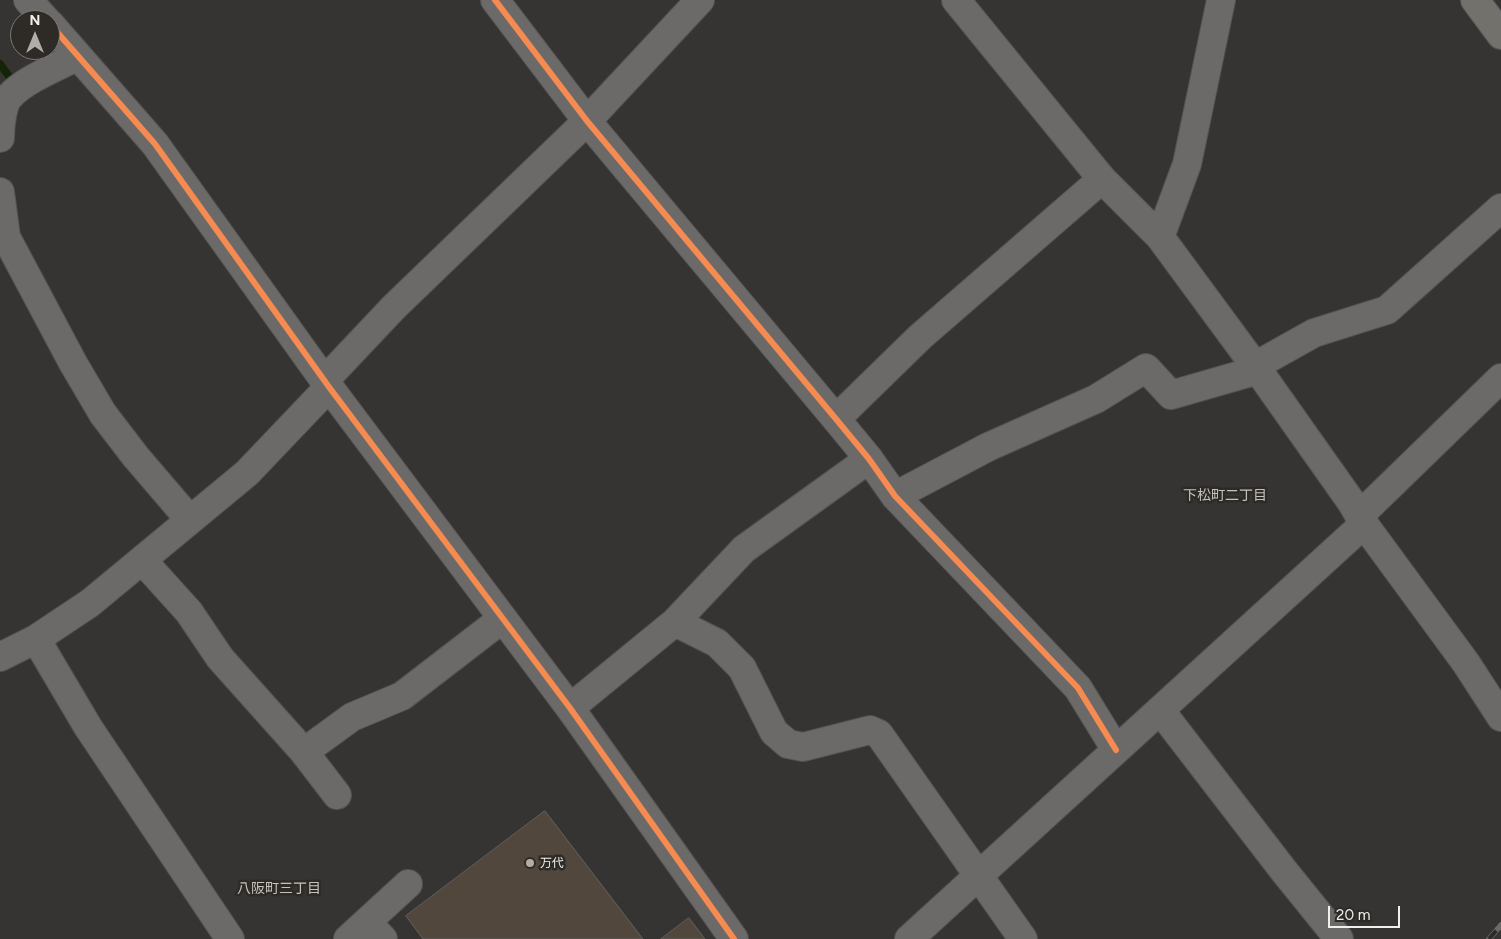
<!DOCTYPE html>
<html>
<head>
<meta charset="utf-8">
<style>
  body { margin:0 }
  #map { position:relative; width:1501px; height:939px; overflow:hidden; background:#363432; font-family:Figtree,sans-serif }
  canvas { display:block }
  .north { position:absolute; left:10px; top:10px; width:50px; height:50px; box-sizing:border-box; background:#2e2b26; border:1px solid #7c7975; border-radius:50%; rotate:0deg; font-size:14px; font-weight:700; line-height:20px; text-align:center; color:#f1efeb }
  .north::after { content:''; display:block; margin:auto; width:18px; height:22px; background:#b0aeaa; clip-path:polygon(50% 0,100% 100%,50% 72%,0 100%) }
  .scale { position:absolute; left:1328px; top:906px; width:72px; height:22px; box-sizing:border-box; border:2px solid #f1efeb; border-top:0; padding-left:6px; font-size:15px; line-height:18px; white-space:nowrap; color:#f1efeb; -webkit-text-stroke:4px #2e2b26; paint-order:stroke }
</style>
</head>
<body>
<div id="map">
<canvas width="1501" height="939"></canvas>
<div class="north">N</div>
<div class="scale">20 m</div>
</div>
<script>
const ctx = document.querySelector('canvas').getContext('2d');
ctx.lineJoin = 'round';
function stroke(path, color, width, dash) { ctx.strokeStyle = color; ctx.lineWidth = width; ctx.lineCap = dash ? 'butt' : 'round'; ctx.setLineDash(dash || []); ctx.stroke(path); }
function fill(path, color) { ctx.fillStyle = color; ctx.fill(path, 'evenodd'); }
function drawText(font, color, halo, rows, align = 'center') {
  ctx.font = font + ' Figtree,"Noto Sans JP",sans-serif'; ctx.lineWidth = 5; ctx.setLineDash([]); ctx.textBaseline = 'middle'; ctx.strokeStyle = halo; ctx.fillStyle = color; for (const [text, x, y, turn = 0] of rows) {
    ctx.save(); ctx.translate(x, y); ctx.rotate((+turn || 0) * Math.PI / 180); ctx.textAlign = isNaN(turn) ? turn : align; if (halo) ctx.strokeText(text, 0, 0); ctx.fillText(text, 0, 0); ctx.restore();
  }
}
stroke(new Path2D(`
  M0,64L14,83`), '#132408', 8);
const building = new Path2D(`
  M545,811L643,939H423L406,916Z
  M689,918L705,939H661Z`);
fill(building, '#52473d');
stroke(building, '#63615f', 1);
const minor = new Path2D(`
  M28,0L46,20
  M495,0L587,121L836,419L869,459L895,496L1078,688L1116,750
  M956,0L1102,179L1160,237L1258,370L1352,503L1364,524L1466,663L1501,717
  M50,24L155,144L329,387L570,708L734,939
  M0,138C0,127 2,104 10,96C24,80 59,66 78,56
  M0,192L6,237L73,363L103,414L136,457L190,520
  M1160,237L1187,164L1221,0
  M1255,366L1314,333L1387,310L1501,208
  M325,380L394,307L587,121L700,0
  M836,419L920,337L1102,179
  M895,496L988,447L1096,399L1146,368L1171,395L1258,370
  M1360,515L1501,378
  M142,560L189,612L220,658L304,752L337,795
  M675,622L717,643L742,668L774,732L788,744L803,747L870,730L879,734L1023,939
  M36,639L88,727L230,939
  M0,657L36,639L90,603L247,473L329,387
  M570,708L675,622L744,549L869,459
  M1160,710L1284,871L1339,939
  M304,752L352,717L402,696L502,619
  M367,922L383,939
  M348,939L408,884
  M909,939L1364,524`);
const major = new Path2D(`
  M1475,0L1501,35`);
stroke(minor, '#545351', 30);
stroke(major, '#545351', 30);
stroke(minor, '#6b6a68', 28);
stroke(major, '#72716b', 28);
const rail = new Path2D(`
  M1489,939L1501,925`);
stroke(rail, '#6b6a68', 5.5);
stroke(rail, '#2e2b26', 4, [11]);
stroke(new Path2D(`
  M495,0L587,121L836,419L869,459L895,496L1078,688L1116,750
  M50,24L155,144L329,387L570,708L734,939`), '#f68b52', 6);
for (const [x, y, r, color] of [
  [530,863,5,"#b0aeaa"]
]) { const dot = new Path2D(); dot.arc(x, y, r, 0, 2 * Math.PI); ctx.fillStyle = color; ctx.fill(dot); stroke(dot, '#2e2b26', 2); }
drawText('12px', '#f1efeb', '#2e2b26', [
  ["万代",540,863]
], 'left');
drawText('14px', '#c5c2bb', '#2e2b26', [
  ["下松町二丁目",1225,496],
  ["八阪町三丁目",279,889]
]);
</script>
</body>
</html>
